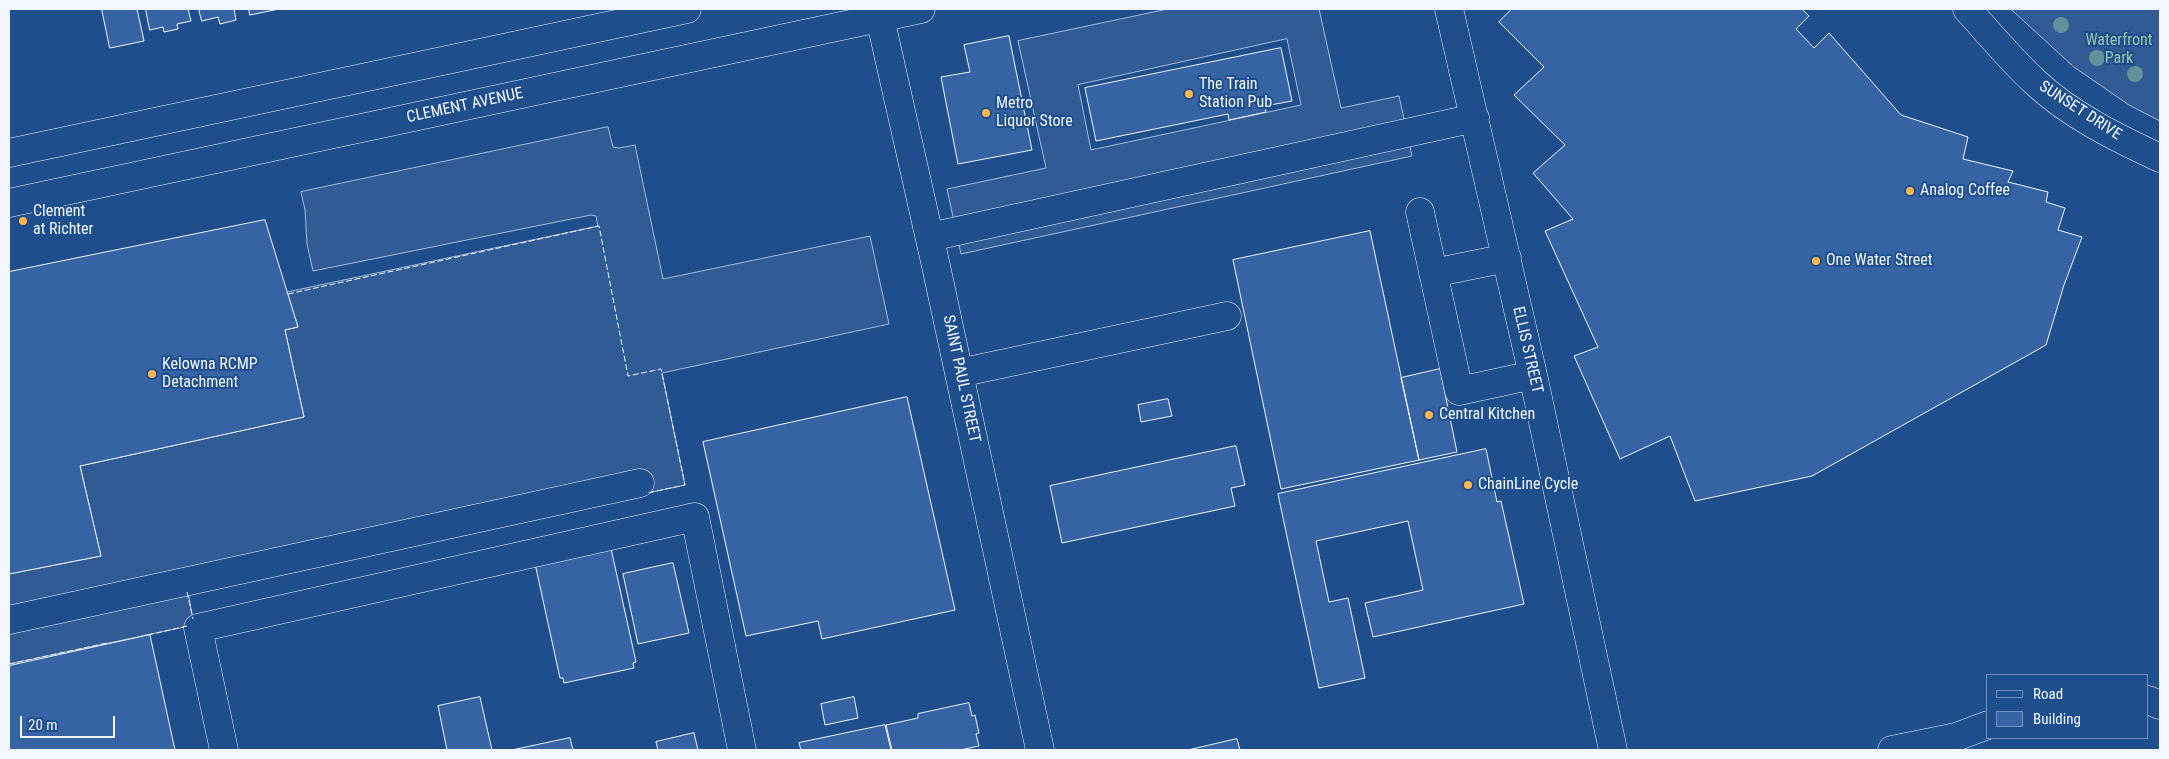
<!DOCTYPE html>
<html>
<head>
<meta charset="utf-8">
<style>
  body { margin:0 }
  #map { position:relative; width:2169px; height:759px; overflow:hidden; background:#1f4e8c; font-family:"Roboto Condensed",sans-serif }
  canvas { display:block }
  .frame { position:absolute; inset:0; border:10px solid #f2f6ff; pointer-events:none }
  .legend { position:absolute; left:1986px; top:674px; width:162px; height:65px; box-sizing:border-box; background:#1f4e8c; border:1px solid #7391ba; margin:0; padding:6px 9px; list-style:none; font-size:15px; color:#f2f6ff }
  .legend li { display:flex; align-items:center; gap:10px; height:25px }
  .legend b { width:25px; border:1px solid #7391ba }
  .scale { position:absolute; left:20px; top:716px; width:95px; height:22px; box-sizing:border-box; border:2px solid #f2f6ff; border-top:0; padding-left:6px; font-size:15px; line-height:18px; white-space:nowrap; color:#f2f6ff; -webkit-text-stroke:4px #1f4e8c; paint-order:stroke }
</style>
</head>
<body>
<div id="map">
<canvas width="2169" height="759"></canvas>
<div class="frame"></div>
<ul class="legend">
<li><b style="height:6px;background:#1f4e8c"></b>Road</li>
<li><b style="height:14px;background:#3563a3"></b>Building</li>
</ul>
<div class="scale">20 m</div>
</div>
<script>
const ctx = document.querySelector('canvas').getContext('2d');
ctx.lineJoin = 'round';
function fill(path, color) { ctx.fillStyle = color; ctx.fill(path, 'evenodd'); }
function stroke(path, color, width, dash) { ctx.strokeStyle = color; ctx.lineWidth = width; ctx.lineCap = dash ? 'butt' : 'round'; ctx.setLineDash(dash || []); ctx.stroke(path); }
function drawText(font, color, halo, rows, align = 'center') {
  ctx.font = font + ' "Roboto Condensed",sans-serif'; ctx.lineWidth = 4; ctx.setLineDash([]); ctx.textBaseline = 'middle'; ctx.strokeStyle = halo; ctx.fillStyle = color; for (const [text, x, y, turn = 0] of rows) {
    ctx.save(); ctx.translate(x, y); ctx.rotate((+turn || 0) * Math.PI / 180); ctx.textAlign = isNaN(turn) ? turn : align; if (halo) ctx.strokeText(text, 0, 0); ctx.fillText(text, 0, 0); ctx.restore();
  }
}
const built = new Path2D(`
  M1168,9H1319L1341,108L1399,96L1412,156L961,254L947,189L1046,168L1018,41ZM1287,39L1301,105L1091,150L1078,85Z
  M2011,9H2160V121L2129,105L2074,67Z
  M608,127L613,147L619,148L635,145L663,279L870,236L889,324L662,373L685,485L188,592L194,625L9,664V574L101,556L80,466L304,417L285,330L298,327L287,292L598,226L596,216L591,215L313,271L307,244L305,210L301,192Z`);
fill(built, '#305b95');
stroke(built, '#a8bbd7', 1);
const building = new Path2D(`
  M102,9H137L144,41L110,48Z
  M146,9H188L191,21L177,24L178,29L164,32L163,27L150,30Z
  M199,9H234L236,20L220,24L218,17L202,21Z
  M249,9H279L250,15Z
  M1512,9H1802L1809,16L1796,29L1814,48L1829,33L1901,115L1968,137L1963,159L2013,171L2008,182L2048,192L2046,202L2065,208L2058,230L2082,237L2064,285L2046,345L1812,476L1695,501L1670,436L1620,459L1574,356L1598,347L1545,231L1573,219L1533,173L1565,145L1514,95L1544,67L1499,22Z
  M1009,36L1032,150L958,164L941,77L970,72L964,45Z
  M1281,48L1292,101L1265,106L1266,112L1229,120L1228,114L1096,141L1085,88Z
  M265,220L298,327L285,330L304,417L80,466L101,556L9,574V272Z
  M1370,231L1419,460L1281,489L1233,260Z
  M1440,369L1457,452L1419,460L1401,378Z
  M907,397L955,610L822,639L818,621L746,636L703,442Z
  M1168,399L1172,416L1141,422L1138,405Z
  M1236,446L1245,485L1231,488L1235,506L1062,543L1050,486Z
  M1486,449L1497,502L1501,501L1524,604L1373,637L1365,603L1423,590L1408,521L1316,541L1329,602L1348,598L1365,678L1319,688L1278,494Z
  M610,544L636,662L633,663L634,668L564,683L563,678H560L534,559Z
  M673,563L689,633L638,644L623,574Z
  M150,635L175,750H9V666Z
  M480,697L492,750H447L438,706Z
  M854,697L858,718L825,725L821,704Z
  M969,703L972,716L975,715L979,733L976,734L979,746L960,750H892L886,725L918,718V714Z
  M885,725L891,750H801L799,743Z
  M694,733L698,750H658L656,742Z
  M570,738L573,750H512Z
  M1237,739L1240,750H1188Z`);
fill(building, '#3563a3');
stroke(building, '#f2f6ff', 1);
const minor = new Path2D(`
  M878,9L936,266L1040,750
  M1449,9L1533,375L1613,750
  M1967,9C1989,33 2011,60 2035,82C2070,115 2117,138 2160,158
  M1420,212L1459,391L1533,375
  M930,237L1475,118
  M1433,273L1507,258
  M959,373L1227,316
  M9,620L640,483
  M2148,700L2160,705
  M224,750L198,628L695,517L742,750
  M1892,750L1956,737L1988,725`);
const major = new Path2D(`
  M9,153L687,9
  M9,203L921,9`);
stroke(minor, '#f2f6ff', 29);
stroke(major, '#f2f6ff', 29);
stroke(minor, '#1f4e8c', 28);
stroke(major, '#1f4e8c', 28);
stroke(new Path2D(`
  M288,294L599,226L628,376L661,369L685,485L647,493
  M187,592L193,619
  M148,635L187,626
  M9,664L107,643`), '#f2f6ff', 1, [6, 2.5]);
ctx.fillStyle = '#61919a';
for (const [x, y] of [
  [2061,25],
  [2097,58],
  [2135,74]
]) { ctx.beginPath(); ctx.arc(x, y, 8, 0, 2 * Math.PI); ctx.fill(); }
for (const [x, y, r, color] of [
  [1189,94,5,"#ffb74d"],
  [986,113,5,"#ffb74d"],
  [1910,191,5,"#ffb74d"],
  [23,221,5,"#ffb74d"],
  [1816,261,5,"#ffb74d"],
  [152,374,5,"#ffb74d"],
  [1429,415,5,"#ffb74d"],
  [1468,485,5,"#ffb74d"]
]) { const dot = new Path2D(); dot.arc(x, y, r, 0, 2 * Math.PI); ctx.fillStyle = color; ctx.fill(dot); stroke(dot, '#1f4e8c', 2); }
drawText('16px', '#97c8a6', '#1f4e8c', [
  ["Waterfront",2119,41],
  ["Park",2119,59]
]);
drawText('16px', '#f2f6ff', '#1f4e8c', [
  ["The Train",1199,85],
  ["Station Pub",1199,103],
  ["Metro",996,104],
  ["Liquor Store",996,122],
  ["Analog Coffee",1920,191],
  ["Clement",33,212],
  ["at Richter",33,230],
  ["One Water Street",1826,261],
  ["Kelowna RCMP",162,365],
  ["Detachment",162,383],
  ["Central Kitchen",1439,415],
  ["ChainLine Cycle",1478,485]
], 'left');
drawText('16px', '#f2f6ff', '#1f4e8c', [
  ["CLEMENT AVENUE",465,106,-12],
  ["SUNSET DRIVE",2080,111,33],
  ["ELLIS STREET",1527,350,77],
  ["SAINT PAUL STREET",961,379,78]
]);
</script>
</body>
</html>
